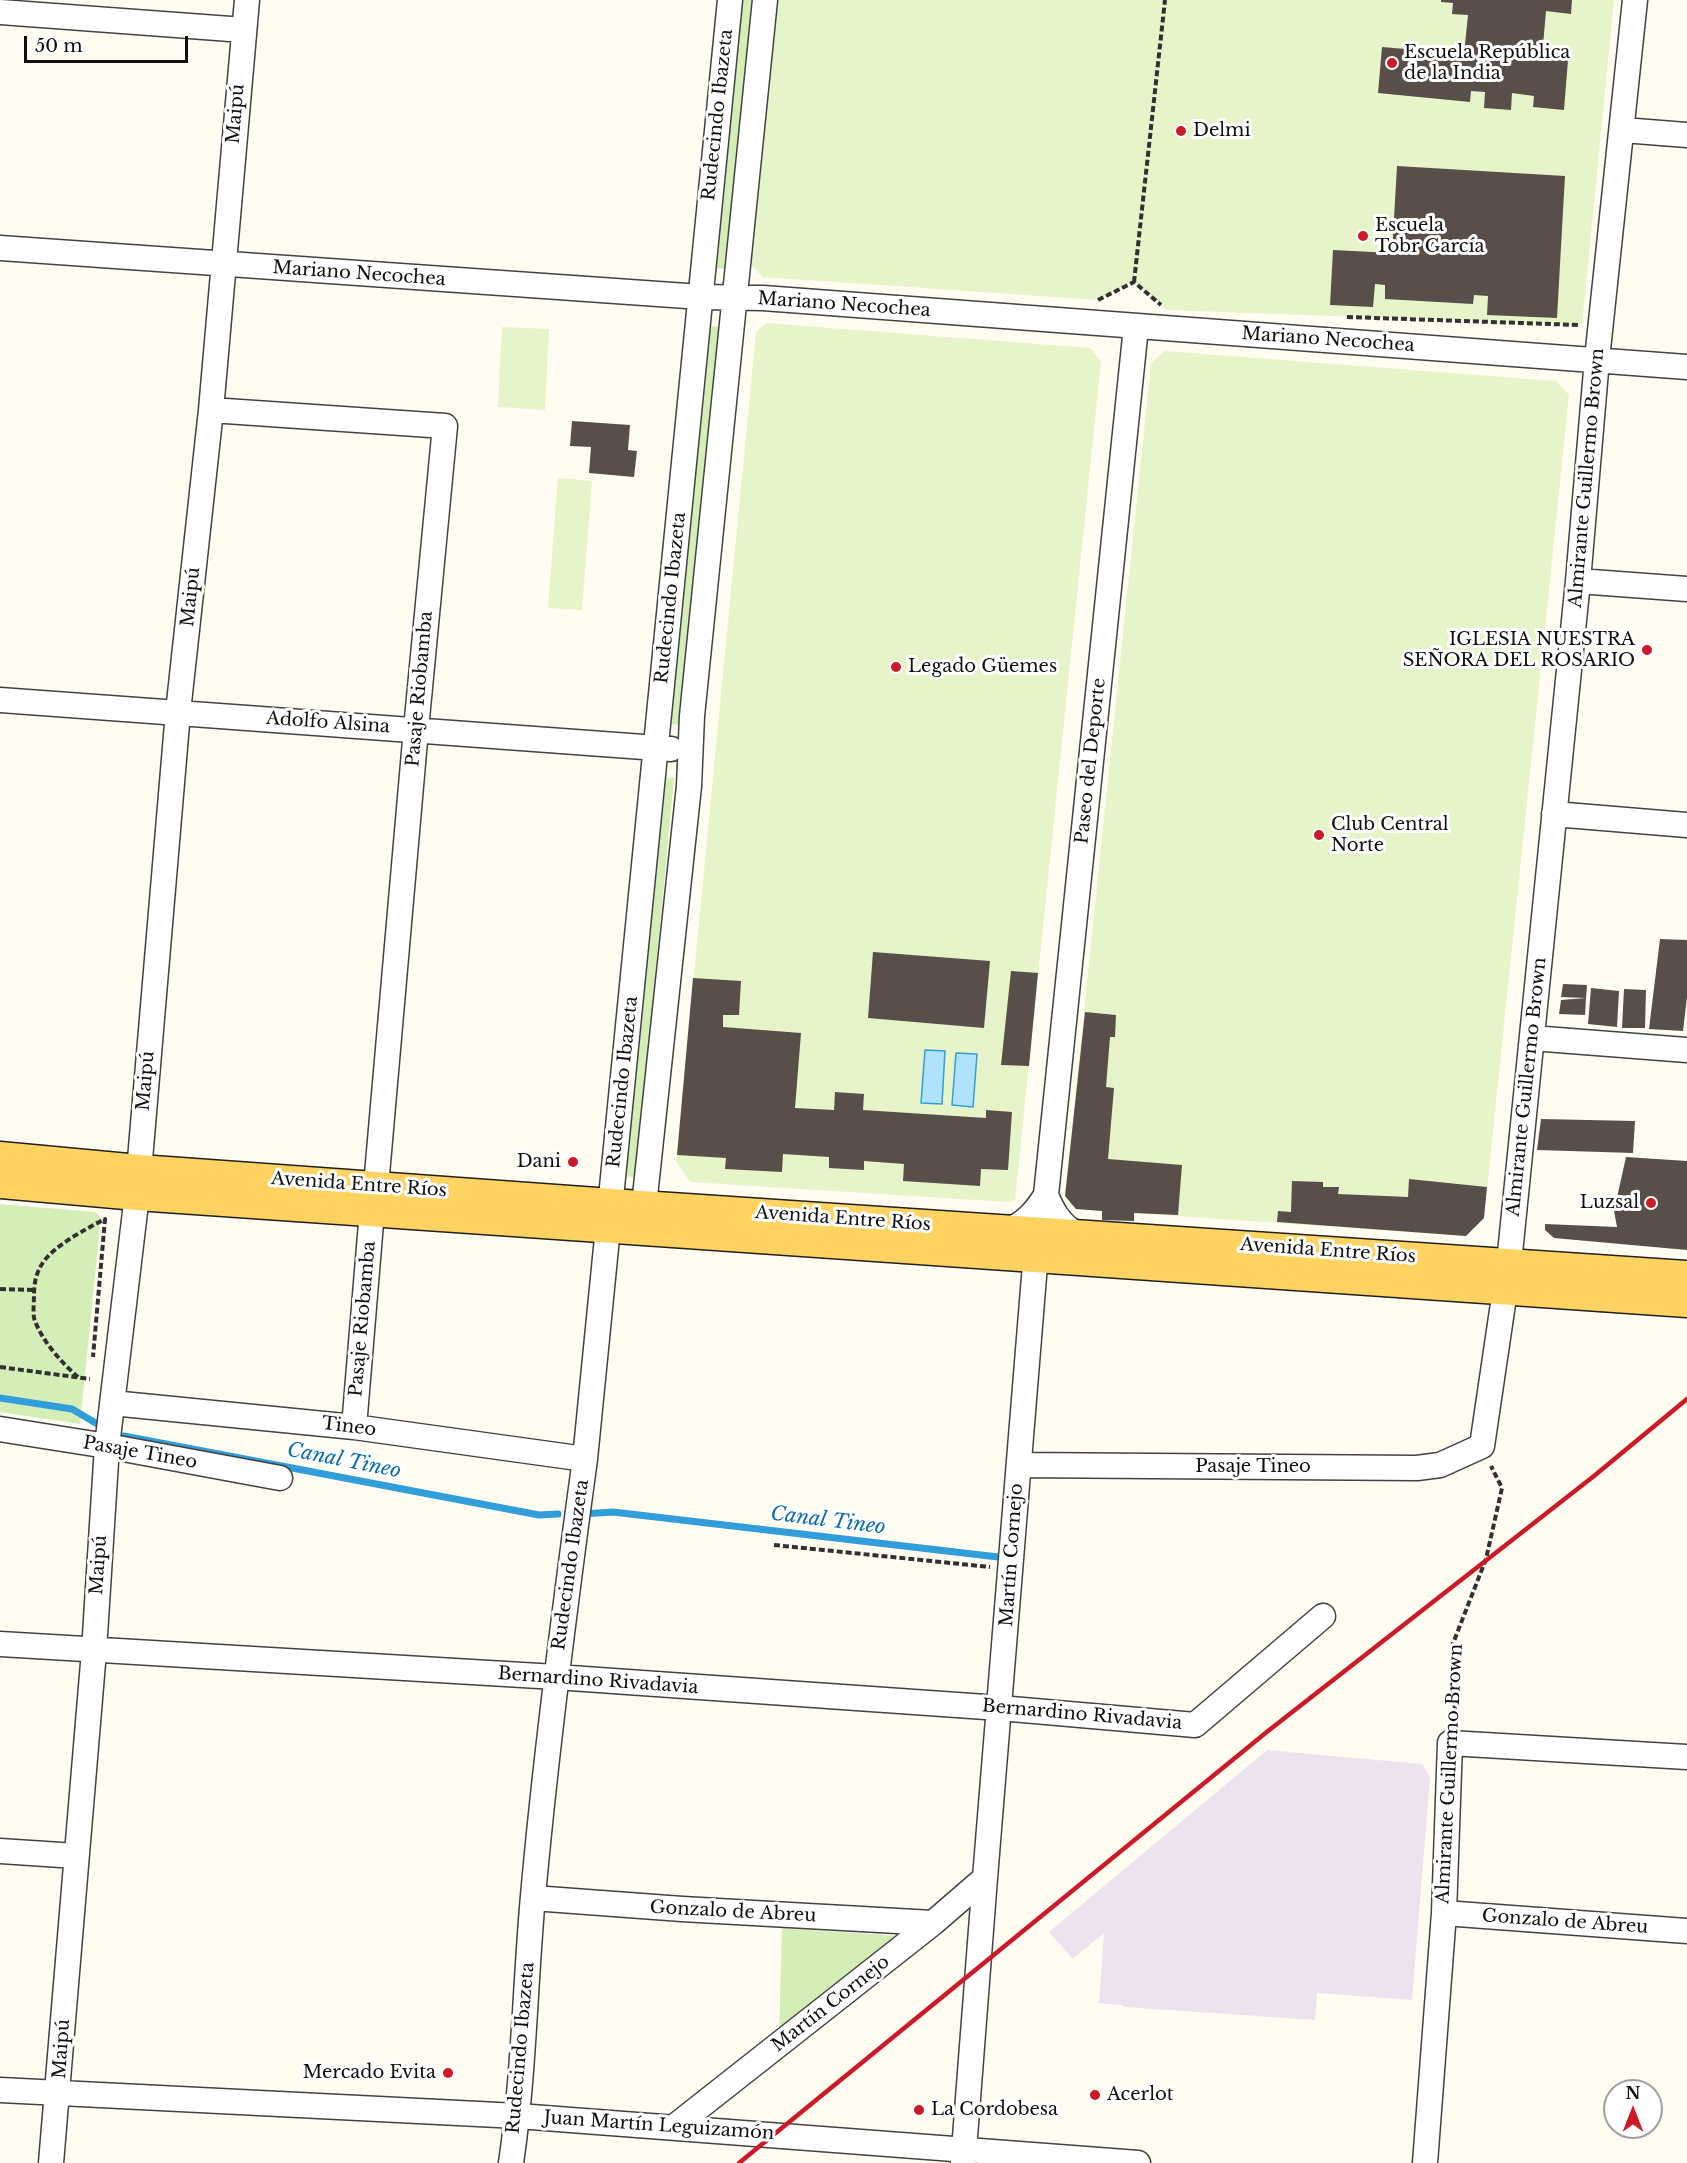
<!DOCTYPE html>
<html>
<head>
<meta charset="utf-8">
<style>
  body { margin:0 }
  #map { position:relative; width:1687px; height:2163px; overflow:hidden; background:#fffcf1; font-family:"Libre Baskerville",serif }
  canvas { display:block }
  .north { position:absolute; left:1603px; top:2079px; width:60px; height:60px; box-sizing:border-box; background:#fff; border:2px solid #9f9f9f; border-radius:50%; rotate:0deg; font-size:16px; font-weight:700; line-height:24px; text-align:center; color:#0f0f0f }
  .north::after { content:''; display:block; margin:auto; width:21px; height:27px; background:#cd1a29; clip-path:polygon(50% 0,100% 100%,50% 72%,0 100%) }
  .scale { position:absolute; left:24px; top:36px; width:164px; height:27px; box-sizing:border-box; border:3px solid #0f0f0f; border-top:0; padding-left:8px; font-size:18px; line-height:21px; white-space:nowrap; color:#0f0f0f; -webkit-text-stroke:4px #fff; paint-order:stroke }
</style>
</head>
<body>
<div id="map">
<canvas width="1687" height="2163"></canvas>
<div class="north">N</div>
<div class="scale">50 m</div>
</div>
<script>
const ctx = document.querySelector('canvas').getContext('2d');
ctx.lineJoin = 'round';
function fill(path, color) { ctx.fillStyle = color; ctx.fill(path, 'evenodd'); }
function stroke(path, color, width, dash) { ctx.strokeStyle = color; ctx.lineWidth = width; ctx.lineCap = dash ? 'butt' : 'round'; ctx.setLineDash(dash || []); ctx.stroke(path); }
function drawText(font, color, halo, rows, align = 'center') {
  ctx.font = font + ' "Libre Baskerville",serif'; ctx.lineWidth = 6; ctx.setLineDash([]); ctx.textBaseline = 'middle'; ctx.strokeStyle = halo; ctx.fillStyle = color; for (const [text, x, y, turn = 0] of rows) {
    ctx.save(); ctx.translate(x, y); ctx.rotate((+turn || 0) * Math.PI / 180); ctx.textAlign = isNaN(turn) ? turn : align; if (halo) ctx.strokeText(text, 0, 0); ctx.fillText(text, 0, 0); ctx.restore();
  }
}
fill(new Path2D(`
  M1267,1750L1422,1764L1430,1777L1412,2000L1317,1993L1315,2020L1124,2007L1122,2005L1099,2003L1104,1933L1073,1959L1049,1932Z`), '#ede3ee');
fill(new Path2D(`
  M740,0H752L726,269L714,268Z
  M709,326L721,327L682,725L671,724Z
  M663,777L674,778L636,1177L625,1176Z
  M0,1204L95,1212L101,1217L80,1424L0,1412Z
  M782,1928L912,1937L779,2038Z`), '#d5eeb7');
fill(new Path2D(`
  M774,0H1614L1582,325L1167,310L1134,282L1098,300L763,277L749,263Z
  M766,323L1090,348L1101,361L1015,1200L1008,1202L690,1182L676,1161L756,332Z
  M502,327L549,329L545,410L498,407Z
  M1165,351L1556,381L1569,395L1484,1218L1466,1236L1075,1209L1065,1196L1151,363Z
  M558,478L592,481L582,610L548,608Z`), '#e7f4c9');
const water = new Path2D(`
  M925,1050L945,1051L942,1104L921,1103Z
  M956,1053L977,1054L973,1107L952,1105Z`);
fill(water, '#b1e2fc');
stroke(water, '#319dd9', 1.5);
stroke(new Path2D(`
  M0,1398L72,1409L99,1425
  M124,1436L539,1515L558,1514
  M582,1514L613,1512L998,1557`), '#319dd9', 7);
fill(new Path2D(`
  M1441,0H1572L1571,14L1546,11L1542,57L1568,60L1564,110L1533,107L1534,96L1512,93L1511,110L1484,108L1485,92L1471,91L1470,102L1378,93L1382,47L1464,54L1468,15L1452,14L1453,3L1441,2Z
  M1397,166L1565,176L1557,318L1487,315L1488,296L1474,295L1473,304L1385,299V285L1375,284L1373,307L1330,305L1333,250L1392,253Z
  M572,421L630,425L628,450L637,451L634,477L589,473L591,447L570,446Z
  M1660,939L1687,940V997L1683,1031L1649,1029Z
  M873,952L990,961L984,1028L868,1018Z
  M1011,971L1038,973L1029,1066L1001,1065Z
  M693,978L741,981L739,1015H723V1027L801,1033L795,1108L834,1110L835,1092L864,1094L863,1110L986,1118V1110L1012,1112L1008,1170L981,1169L980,1186L903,1181L904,1164L864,1161V1170L829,1168V1157L783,1154L782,1172L725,1169L726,1158L677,1155Z
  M1563,984L1587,985L1586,998L1561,997Z
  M1591,988L1619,991L1617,1027L1588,1024Z
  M1624,989L1646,990L1645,1028H1622Z
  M1586,998L1585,1015L1559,1014L1561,1000Z
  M1085,1012L1116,1015L1115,1037H1110L1106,1087L1114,1088L1108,1159L1182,1165L1178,1215L1134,1213V1221L1102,1220V1211L1076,1209L1065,1196Z
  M1541,1119L1635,1121L1633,1153L1537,1150Z
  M1626,1157L1687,1161V1250L1554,1238L1545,1230V1224L1617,1227L1614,1211Z
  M1409,1179L1487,1187L1484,1218L1466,1236L1277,1222L1278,1211L1291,1212L1292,1181L1323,1182V1187H1339L1338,1194L1408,1197Z`), '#594f4a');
const minor = new Path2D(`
  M0,12L244,30
  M1623,130L1687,135
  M0,248L701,297L763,298L1687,367
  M211,410L445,426L416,729L376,1186
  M1578,581L1687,589
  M0,700L671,749
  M1554,814L1687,825
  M1532,1038L1687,1050
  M1046,1195L1136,327
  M642,1224L689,786L692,716L765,0
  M1009,1230C1027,1222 1036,1211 1046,1195C1053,1212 1060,1224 1076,1234
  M112,1403L354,1427L585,1459
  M354,1427L372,1211
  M0,1429L107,1446L280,1478
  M1019,1465L1417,1468L1440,1465L1482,1446L1509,1263L1578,581L1597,359L1635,0
  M0,1644L556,1677L1000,1708L1195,1725L1323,1616
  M0,1851L76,1856
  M533,1898L682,1909L933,1923
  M1444,1913L1687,1931
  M0,2090L518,2116L1138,2163
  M674,2127L933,1923L985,1878L1037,1240
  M51,2163L94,1651L107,1446L137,1195L178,712L211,410L247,0
  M511,2163C524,2075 525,1985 533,1896C546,1750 565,1605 585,1459L730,0
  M963,2163L985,1878
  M1425,2163L1444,1913L1450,1743L1687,1757`);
const major = new Path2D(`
  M0,1157L139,1170L611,1204L1687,1276
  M0,1183L137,1195L1687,1302`);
stroke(minor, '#424242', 27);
stroke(major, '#202020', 33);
stroke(new Path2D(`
  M1134,282L1165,0
  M1098,300L1134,282L1161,305
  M1347,317L1579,325
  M0,1289L34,1290
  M0,1367L90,1379
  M78,1377C61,1362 41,1340 34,1318C33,1311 34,1302 34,1295C34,1284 36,1273 42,1264C53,1246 86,1229 105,1219L93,1357
  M774,1545L990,1567
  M1453,1720L1455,1711L1452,1646L1486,1559L1502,1488L1491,1466`), '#313131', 4, [6, 3]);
stroke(minor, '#fff', 24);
stroke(major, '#ffd361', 30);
stroke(new Path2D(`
  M739,2163L1268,1731L1594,1476L1687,1399`), '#cd1a29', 4.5);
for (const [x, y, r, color] of [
  [1392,63,6,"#cd1a29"],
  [1181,131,6,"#cd1a29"],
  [1363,236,6,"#cd1a29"],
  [1647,650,6,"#cd1a29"],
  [896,667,6,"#cd1a29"],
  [1319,835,6,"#cd1a29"],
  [573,1162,6,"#cd1a29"],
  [1651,1203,6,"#cd1a29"],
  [448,2073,6,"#cd1a29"],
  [1095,2095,6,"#cd1a29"],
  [919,2110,6,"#cd1a29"]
]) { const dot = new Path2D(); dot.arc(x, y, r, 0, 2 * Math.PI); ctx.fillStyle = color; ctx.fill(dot); stroke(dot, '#fff', 2); }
drawText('18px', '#0f0f0f', '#fff', [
  ["Escuela República",1404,53],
  ["de la India",1404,74],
  ["Delmi",1193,131],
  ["Escuela",1375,226],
  ["Tobr García",1375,247],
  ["IGLESIA NUESTRA",1635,640,"right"],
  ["SEÑORA DEL ROSARIO",1635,661,"right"],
  ["Legado Güemes",908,667],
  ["Club Central",1331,825],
  ["Norte",1331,846],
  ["Dani",561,1162,"right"],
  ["Luzsal",1639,1203,"right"],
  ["Mercado Evita",436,2073,"right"],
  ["Acerlot",1107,2095],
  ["La Cordobesa",931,2110]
], 'left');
drawText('18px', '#0f0f0f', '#fff', [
  ["Maipú",236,114,-85],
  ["Rudecindo Ibazeta",718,115,-84],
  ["Mariano Necochea",359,274,4],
  ["Mariano Necochea",844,305,4],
  ["Mariano Necochea",1328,340,4],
  ["Almirante Guillermo Brown",1587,478,-85],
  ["Maipú",191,597,-84],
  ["Rudecindo Ibazeta",671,598,-84],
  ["Pasaje Riobamba",420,689,-85],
  ["Adolfo Alsina",328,723,4],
  ["Paseo del Deporte",1091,761,-84],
  ["Maipú",146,1081,-85],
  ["Rudecindo Ibazeta",623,1082,-84],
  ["Almirante Guillermo Brown",1527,1087,-84],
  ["Avenida Entre Ríos",359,1185,4],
  ["Avenida Entre Ríos",843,1219,4],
  ["Avenida Entre Ríos",1328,1251,4],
  ["Pasaje Riobamba",363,1319,-85],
  ["Tineo",349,1427,7],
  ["Pasaje Tineo",140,1453,10],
  ["Pasaje Tineo",1253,1467],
  ["Martín Cornejo",1012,1555,-86],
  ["Maipú",99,1565,-86],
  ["Rudecindo Ibazeta",571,1565,-82],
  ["Bernardino Rivadavia",598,1681,4],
  ["Bernardino Rivadavia",1082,1715,5],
  ["Almirante Guillermo Brown",1450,1774,-87],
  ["Gonzalo de Abreu",733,1912,3],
  ["Gonzalo de Abreu",1565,1922,4],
  ["Martín Cornejo",831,2004,-38],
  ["Rudecindo Ibazeta",521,2048,-85],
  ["Maipú",62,2049,-86],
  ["Juan Martín Leguizamón",659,2126,4]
]);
drawText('italic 20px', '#0c6dad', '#fff', [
  ["Canal Tineo",344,1461,11],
  ["Canal Tineo",828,1521,7]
]);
</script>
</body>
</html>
